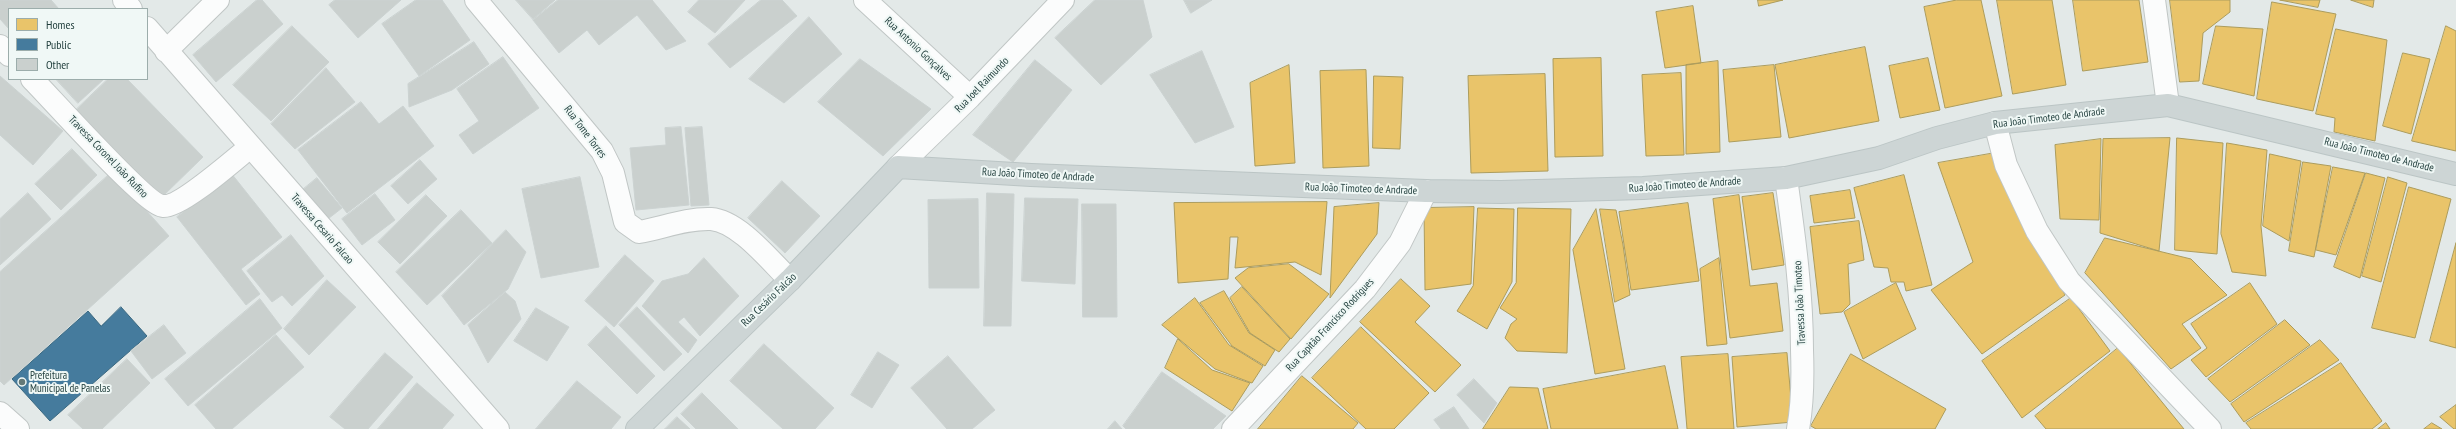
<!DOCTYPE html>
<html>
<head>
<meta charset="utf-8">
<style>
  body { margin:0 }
  #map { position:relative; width:2456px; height:429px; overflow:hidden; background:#e3e9e8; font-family:"PT Sans Narrow",sans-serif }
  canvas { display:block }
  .legend { position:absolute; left:8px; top:8px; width:140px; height:72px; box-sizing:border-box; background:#f0f8f6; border:1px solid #9cadab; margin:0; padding:5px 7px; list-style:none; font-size:12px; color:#1f3d3b }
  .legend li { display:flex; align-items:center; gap:8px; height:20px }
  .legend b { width:20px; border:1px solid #9cadab }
</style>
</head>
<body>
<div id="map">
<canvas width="2456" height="429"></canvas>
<ul class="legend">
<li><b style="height:11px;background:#e9c46a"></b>Homes</li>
<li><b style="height:11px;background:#457b9d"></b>Public</li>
<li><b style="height:11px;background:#cad0ce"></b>Other</li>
</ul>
</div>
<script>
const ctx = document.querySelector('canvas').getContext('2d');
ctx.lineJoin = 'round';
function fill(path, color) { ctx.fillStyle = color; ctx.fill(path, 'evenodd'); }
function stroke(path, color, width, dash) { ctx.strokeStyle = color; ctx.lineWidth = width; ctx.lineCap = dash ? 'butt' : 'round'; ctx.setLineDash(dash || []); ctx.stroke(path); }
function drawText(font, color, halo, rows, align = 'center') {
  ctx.font = font + ' "PT Sans Narrow",sans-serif'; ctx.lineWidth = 4; ctx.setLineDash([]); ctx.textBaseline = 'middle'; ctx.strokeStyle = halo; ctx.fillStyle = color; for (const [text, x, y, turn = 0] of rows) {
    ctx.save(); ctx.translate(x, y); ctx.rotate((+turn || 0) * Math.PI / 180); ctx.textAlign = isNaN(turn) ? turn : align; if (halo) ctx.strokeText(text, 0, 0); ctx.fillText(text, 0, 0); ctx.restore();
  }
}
const homes = new Path2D(`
  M1758,0H1783L1759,6Z
  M1957,0H1981L2002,96L1945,108L1924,7Z
  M1997,0H2052L2066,85L2013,94Z
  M2073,0H2139L2148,62L2083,71Z
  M2170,0H2230V12L2203,33L2199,81L2180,82Z
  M2280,0H2320L2318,7Z
  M2351,0H2374L2373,7Z
  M2272,2L2336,14L2313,111L2257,99Z
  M1693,6L1701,63L1665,68L1656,12Z
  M2216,26L2263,29L2254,96L2203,84Z
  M2446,26L2456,31V151L2412,141Z
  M2336,29L2387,40L2375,141L2334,132L2335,118L2316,114Z
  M1865,47L1879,121L1789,138L1775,65Z
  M2403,53L2430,59L2411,134L2383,126Z
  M1601,58L1603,156L1555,157L1553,59Z
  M1928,58L1940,110L1900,118L1889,66Z
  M1718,61L1720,152L1686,154V65Z
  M1289,65L1295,163L1255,166L1250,83Z
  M1774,65L1781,137L1729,142L1723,70Z
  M1366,70L1369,166L1323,168L1320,71Z
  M1681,73L1684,155L1646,156L1642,75Z
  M1545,74L1548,171L1471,173L1468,76Z
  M1374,76L1403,77L1400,149L1373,148Z
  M2170,138L2159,251L2100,233L2103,139Z
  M2177,138L2223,143L2217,254L2175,250Z
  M2101,139L2099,220L2060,219L2055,145Z
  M2227,143L2267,150L2261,226L2266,276L2232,272L2221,234Z
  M1995,153L2065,295L1982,354L1931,290L1973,262L1938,163Z
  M2270,154L2301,161L2289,241L2263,226Z
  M2303,162L2331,166L2314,257L2289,251Z
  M2333,167L2365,173L2336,255L2316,250Z
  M2366,173L2385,178L2360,278L2334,267Z
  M1904,175L1932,285L1906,291L1904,282H1891L1888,268L1874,267L1854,188Z
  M2388,177L2407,183L2381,282L2362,276Z
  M2409,187L2451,199L2415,338L2372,328Z
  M1850,190L1855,218L1814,223L1810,196Z
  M1773,193L1784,265L1752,270L1742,197Z
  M1739,195L1750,286L1777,283L1783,331L1730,338L1713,199Z
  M1327,202L1321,275L1295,262L1235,268L1238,237H1230L1228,279L1178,283L1174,203Z
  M1379,203L1377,234L1330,298L1334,207Z
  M1688,203L1699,281L1631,290L1619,212Z
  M1474,207L1471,284L1425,290L1424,208Z
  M1478,208L1514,209L1512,282L1487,329L1457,311L1473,286Z
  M1518,208L1571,209L1567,353L1517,351L1505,338L1511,324L1517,319L1500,308L1516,283Z
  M1596,209L1625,369L1595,374L1573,250Z
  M1600,209L1616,210L1623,245L1630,295L1615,302Z
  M1859,221L1864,260L1848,264L1850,304L1842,312L1820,314L1810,227Z
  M2105,238L2191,259L2227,295L2182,324L2201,348L2171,369L2085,273Z
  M2456,243V348L2430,341Z
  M1719,258L1727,344L1707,346L1700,269Z
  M1289,264L1329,294L1291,339L1235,278L1248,268Z
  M1401,279L1430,306L1415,322L1461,365L1435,392L1360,322Z
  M1896,283L1916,329L1863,359L1844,312Z
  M2250,283L2277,324L2206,377L2191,360L2207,348L2191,324Z
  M1242,287L1290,339L1279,352L1250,333L1230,298Z
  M1224,291L1249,333L1275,350L1265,366L1232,346L1200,303Z
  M1195,298L1229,345L1263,366L1252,383L1215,369L1162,325Z
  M2071,298L2110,351L2022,418L1982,361Z
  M2285,320L2310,345L2230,402L2208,379Z
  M1361,327L1429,393L1394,429H1366L1312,378Z
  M1178,339L1212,370L1250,383L1232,411L1165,368Z
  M2320,340L2339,360L2244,422L2231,404Z
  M2118,348L2184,429H2046L2035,416Z
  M1787,353L1793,422L1737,427L1732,357Z
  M1728,354L1734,429H1687L1681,357Z
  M1851,354L1946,409L1935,429H1816L1811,426Z
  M2341,363L2382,421L2372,429H2251L2246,423Z
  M1665,366L1678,429H1551L1543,389Z
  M1302,376L1358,423L1353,429H1258Z
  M1510,387L1538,388L1548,429H1483Z
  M2456,405V429H2454L2440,417Z
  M2386,423L2390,429H2378Z
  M2432,423L2442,429H2424Z`);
fill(homes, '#e9c46a');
stroke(homes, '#ac9c5c', 1);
const public = new Path2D(`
  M121,307L147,336L50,421L12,379L88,311L101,326Z`);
fill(public, '#457b9d');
stroke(public, '#3a6880', 1);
const building = new Path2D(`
  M0,0H51L59,9H9V29L0,19Z
  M257,0H262L283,24L216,82L193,55Z
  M335,0H401L358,38L329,5Z
  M416,0H442L470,40L419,76L382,24Z
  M516,0H555L533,19Z
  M558,0H652L686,41L666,50L637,15L599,45L587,30L559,53L533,20Z
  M699,0H745L715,33L688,12Z
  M761,0H782L797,16L730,68L708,44Z
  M1095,0H1143L1152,37L1101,85L1055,38Z
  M1184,0H1212L1191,13Z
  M809,17L842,54L784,103L749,79Z
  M292,26L329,62L271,121L233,85Z
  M474,42L489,64L452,90L409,107L408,84Z
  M1202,51L1234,127L1195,143L1150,75Z
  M503,57L539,108L473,154L459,135L479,121L457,89Z
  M860,59L931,109L883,156L818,102Z
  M1035,60L1072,90L1013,162L973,135Z
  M326,68L355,102L295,149L271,124Z
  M0,76L63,131L33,165L0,135Z
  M56,79H104L78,103Z
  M108,79H127L203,157L161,198L76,110Z
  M361,102L379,124L403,106L434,146L347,213L298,150Z
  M681,127L689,205L636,210L630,148L666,145L665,128Z
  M702,127L709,205L691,206L685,128Z
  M72,149L97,175L61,210L35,184Z
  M420,160L437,179L408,204L391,186Z
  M112,172L169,236L4,385L0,381V272Z
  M231,173L282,237L241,269L260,294L246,305L177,217Z
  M580,177L599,267L541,278L522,189Z
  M317,178L342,208L324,222L300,192Z
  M782,181L820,216L785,253L748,218Z
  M28,193L51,219L0,265V219Z
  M987,193L1014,194L1011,326H984Z
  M375,194L395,220L362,245L342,219Z
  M426,195L447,216L400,264L378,242Z
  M1025,198L1078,199L1075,284L1022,281Z
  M978,199L979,288H929L928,200Z
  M1082,204H1116L1117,317H1083Z
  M461,210L492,243L427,305L396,272Z
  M506,230L526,252L508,289L464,325L442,296Z
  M291,235L324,276L292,306L282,295L272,302L247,271Z
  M625,255L654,281L614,327L585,301Z
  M704,258L739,296L700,336L684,317L678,322L697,340L688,353L642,306L662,281L688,274Z
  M327,280L356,307L309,355L284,329Z
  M505,292L515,301L521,319L488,363L468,325Z
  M260,299L282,328L188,406L165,379Z
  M637,307L682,354L664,371L619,325Z
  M536,308L569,327L547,361L514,341Z
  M164,325L186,353L152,379L131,351Z
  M606,326L655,376L637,394L588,345Z
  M276,335L304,367L232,429H216L195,405Z
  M764,344L834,408L815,429H783L730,381Z
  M878,352L899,365L872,408L851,395Z
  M385,353L413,377L368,429H345L330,417Z
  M948,356L995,410L972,429H947L911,388Z
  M127,359L150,383L102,429H83L68,415Z
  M1162,372L1226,416L1213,429H1126L1123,426Z
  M1474,379L1497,403L1484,423L1457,395Z
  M577,381L621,417L611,429H536Z
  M417,383L454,415L442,429H378Z
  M702,393L738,429H696L681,414Z
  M1454,407L1469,429H1441L1434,420Z
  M677,417L690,429H665Z
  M1115,421L1122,429H1108Z`);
fill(building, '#cad0ce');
stroke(building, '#cbd2d1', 1);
const minor = new Path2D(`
  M124,0L131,9
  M476,0L602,151L613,173L625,222L639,232C662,228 687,218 711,219C739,221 771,262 790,280
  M865,0L970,97
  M2154,0L2168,105
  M147,28L498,429
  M0,46L9,55
  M166,51L218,0
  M32,79C50,97 146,205 163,206C180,208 235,159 250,147
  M1995,123L2006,165L2037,231L2069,281L2210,429
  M898,167L970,97L1063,0
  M1786,178C1794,236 1802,292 1802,350C1803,377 1803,402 1798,429
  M0,413L18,429
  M1233,429L1365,289L1400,243L1426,191`);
const major = new Path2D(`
  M637,429L790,280L898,167L1031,175L1426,191L1501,192L1643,188L1786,178L1879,158L1937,138L1995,123L2168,105L2456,174`);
stroke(minor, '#c0c6c5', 24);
stroke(major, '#bbc5c5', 24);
stroke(minor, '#fbfcfc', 22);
stroke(major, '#cdd5d5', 22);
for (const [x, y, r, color] of [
  [22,382,4,"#647978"]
]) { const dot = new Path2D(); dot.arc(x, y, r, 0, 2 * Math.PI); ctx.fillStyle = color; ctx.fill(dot); stroke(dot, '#f0f8f6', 1.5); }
drawText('11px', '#1f3d3b', '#f0f8f6', [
  ["Rua Antonio Gonçalves",918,49,43],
  ["Rua Joel Raimundo",982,85,-46],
  ["Rua João Timoteo de Andrade",2049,118,-7],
  ["Rua Tome Torres",585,132,53],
  ["Rua João Timoteo de Andrade",2379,155,14],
  ["Travessa Coronel João Rufino",108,157,46],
  ["Rua João Timoteo de Andrade",1038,175,3],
  ["Rua João Timoteo de Andrade",1685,185,-4],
  ["Rua João Timoteo de Andrade",1361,189,2],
  ["Travessa Cesario Falcao",322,229,49],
  ["Rua Cesário Falcão",769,300,-44],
  ["Travessa João Timoteo",1800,303,-93],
  ["Rua Capitão Francisco Rodrigues",1330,325,-47]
]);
drawText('11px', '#1f3d3b', '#f0f8f6', [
  ["Prefeitura",30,376],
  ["Municipal de Panelas",30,389]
], 'left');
</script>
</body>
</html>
